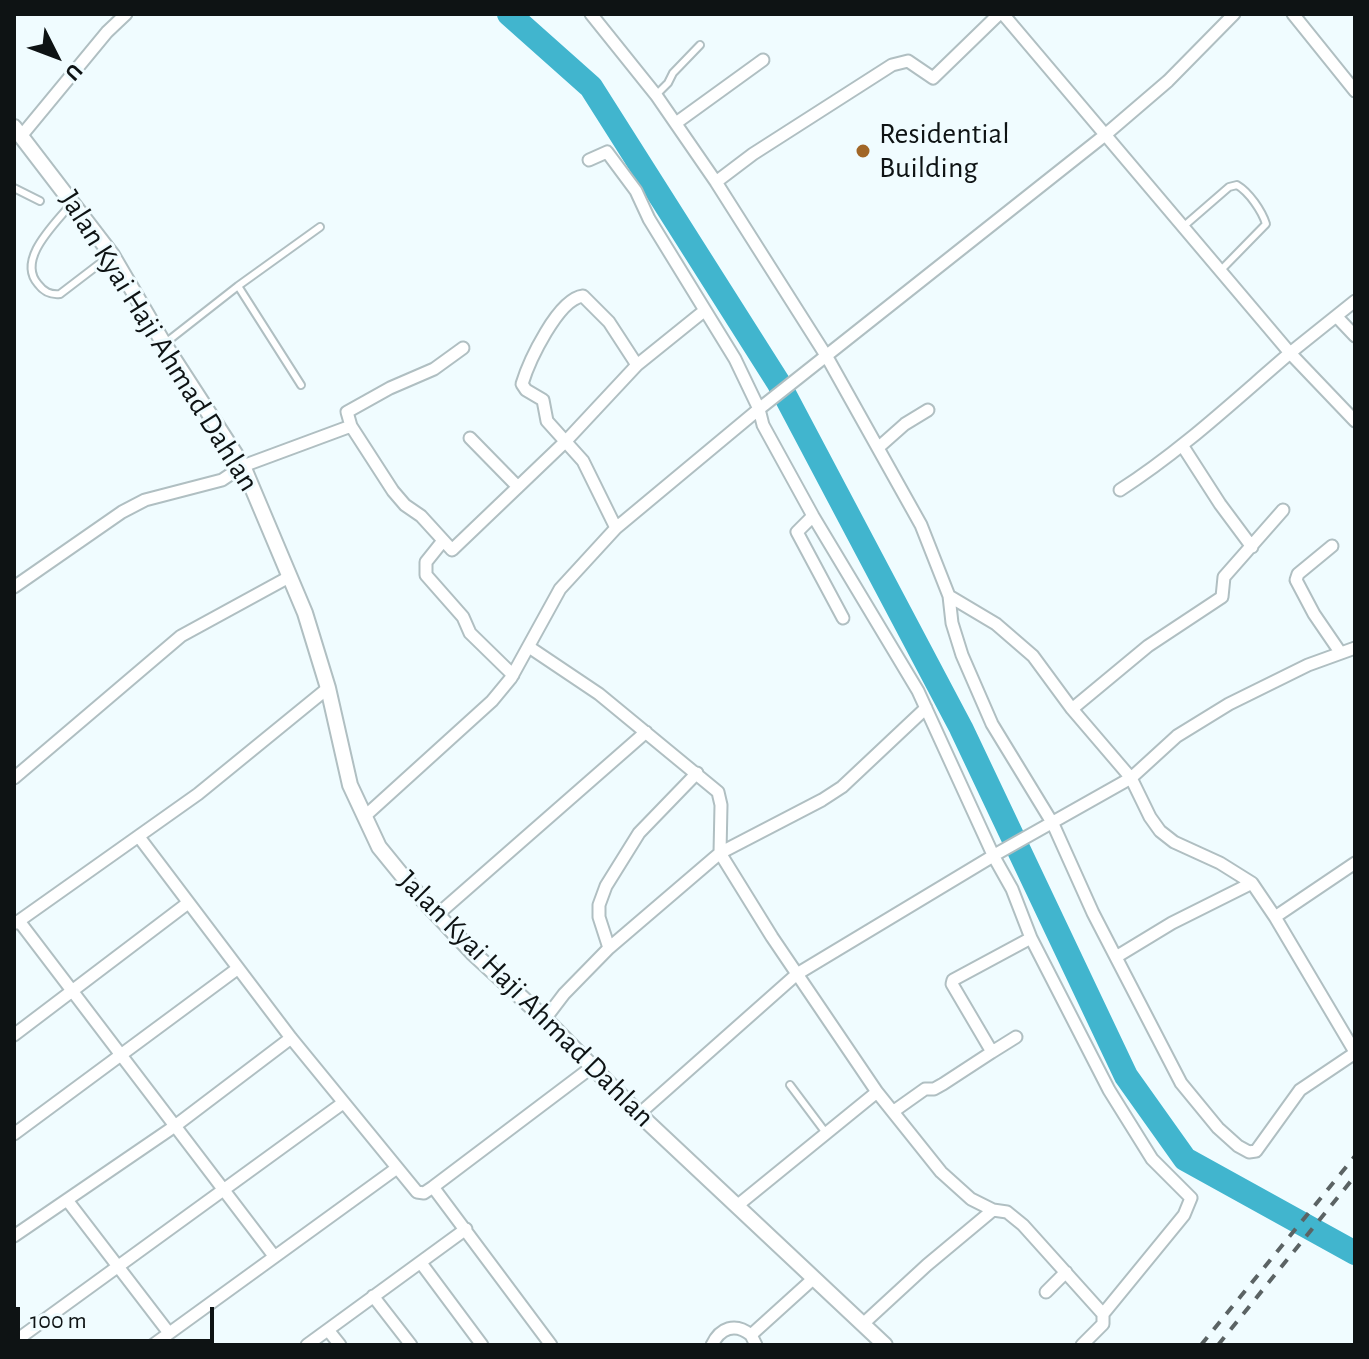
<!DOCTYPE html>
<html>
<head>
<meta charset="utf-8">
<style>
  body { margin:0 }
  #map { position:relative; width:1369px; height:1359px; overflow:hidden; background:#f0fcff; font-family:"Alegreya Sans",sans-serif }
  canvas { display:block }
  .frame { position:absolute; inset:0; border:16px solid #0e1314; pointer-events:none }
  .north { position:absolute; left:16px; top:16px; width:80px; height:80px; -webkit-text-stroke:6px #f0fcff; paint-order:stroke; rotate:132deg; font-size:22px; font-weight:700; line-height:32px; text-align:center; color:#0e1314 }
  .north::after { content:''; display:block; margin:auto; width:28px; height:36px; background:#0e1314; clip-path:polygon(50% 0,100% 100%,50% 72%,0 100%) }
  .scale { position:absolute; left:16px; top:1307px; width:198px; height:36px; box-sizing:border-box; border:4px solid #0e1314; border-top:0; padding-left:10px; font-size:24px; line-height:28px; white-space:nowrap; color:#0e1314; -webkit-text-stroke:6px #f0fcff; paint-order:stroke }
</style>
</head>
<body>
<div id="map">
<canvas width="1369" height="1359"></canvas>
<div class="frame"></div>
<div class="north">U</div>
<div class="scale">100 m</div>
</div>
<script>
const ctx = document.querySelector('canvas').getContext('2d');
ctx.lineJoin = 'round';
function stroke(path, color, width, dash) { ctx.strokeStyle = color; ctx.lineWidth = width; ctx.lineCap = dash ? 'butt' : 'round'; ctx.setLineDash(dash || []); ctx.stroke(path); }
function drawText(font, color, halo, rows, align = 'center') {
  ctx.font = font + ' "Alegreya Sans",sans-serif'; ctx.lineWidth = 6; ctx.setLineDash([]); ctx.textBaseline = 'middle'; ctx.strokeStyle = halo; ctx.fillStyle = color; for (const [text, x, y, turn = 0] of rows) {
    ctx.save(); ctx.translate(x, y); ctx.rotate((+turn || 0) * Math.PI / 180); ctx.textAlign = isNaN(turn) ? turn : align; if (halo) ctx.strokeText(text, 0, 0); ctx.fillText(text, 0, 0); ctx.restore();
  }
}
stroke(new Path2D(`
  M509,14L591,87L778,382L961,728L1126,1076L1185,1159L1355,1253`), '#41b5ce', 24);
const service = new Path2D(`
  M656,95L668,83L673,73L700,45
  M14,188L40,201
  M71,204C56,223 16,259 38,284C44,292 50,295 60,294L111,255
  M1184,226L1229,187L1237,185C1249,192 1262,211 1266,224L1221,270
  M238,286L301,385
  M164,344L238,286L320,227
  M790,1085L826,1133`);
const minor = new Path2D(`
  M591,14L656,95L716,182L827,357L921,525L949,596L952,623L962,655L992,724L1053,824L1093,913L1181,1083L1218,1128L1238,1146L1249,1152L1256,1151L1300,1090L1355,1053
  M1003,14L1290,353C1235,400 1181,451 1120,490
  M1293,14L1355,91
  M676,123L763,60
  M22,135L107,32L126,14
  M589,160L607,152L636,191L649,219L735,359L759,409L763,425L813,516L918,691L994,857L1012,889L1031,938L1109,1090L1152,1159L1191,1198L1184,1215L1103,1314V1324L1082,1345
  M716,182L753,154L892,65L908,61L933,78L999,14
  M1355,301L1290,353L1355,421
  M1337,317L1355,336
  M463,348L434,369L390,388L347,412L351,426L393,491L405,505L421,516L452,550L566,441L637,365L704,311
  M470,438L518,487
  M1182,445L1220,504L1252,547
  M879,447L905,424L928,410
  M813,516L797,532L843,618
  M616,528L583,461L547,421L543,400L526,390L522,384C529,361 558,299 583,296L609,322L637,365
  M442,542L426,562V575L463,617L470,633L513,675
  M1332,546L1298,574L1296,580L1314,614L1340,652
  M14,587L122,512L145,500L222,480L243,466L351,426
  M949,596L996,624L1033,656L1072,709L1131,778L1150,817L1160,831L1174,842L1220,863L1252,883L1275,917L1355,863
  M529,647L599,694L718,792L721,805L720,853L822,800L842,787L926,708
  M1072,709L1148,646L1222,597L1224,577L1283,510
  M14,778L181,636L289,577
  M364,817L492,701L511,678L560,589L616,528L759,409L1105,135L1168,81L1234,14
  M139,837L291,1038L417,1192L424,1193L433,1187L592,1067
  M437,915L646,732
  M1275,917L1355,1052
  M19,921L274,1256
  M16,923L198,794L328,688
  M609,948L599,917V905L606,886L639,833L697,773
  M1116,957L1172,923L1252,883
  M545,1019L564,994L609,948L720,853L772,937L877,1092
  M14,1035L188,903
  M992,1052L1016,1037
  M894,1111L925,1089H934L943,1084L992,1052L952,984L953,980L1031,938
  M639,1114L797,974L998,853L1131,778L1177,736L1229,704L1308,665L1355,648
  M14,1134L237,969
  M433,1187L551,1345
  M67,1200L169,1333
  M738,1205L877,1092L941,1172L971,1199L993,1210L1007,1212L1023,1225L1103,1314
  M14,1236L175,1126L291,1038
  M421,1263L482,1345
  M1046,1292L1066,1272
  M373,1296L411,1345
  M864,1323L927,1265L993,1210
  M328,1330L340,1345
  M751,1335L814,1278
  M14,1342L343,1103
  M153,1345L397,1168
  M307,1345L466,1229
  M712,1345C720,1328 735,1322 751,1335L756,1345`);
const tertiary = new Path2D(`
  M14,127L112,255L164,344L243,466L305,613L328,688L350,785L379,847L414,890L473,953L545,1019L639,1114L885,1345`);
stroke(service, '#b0bfc2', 10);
stroke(minor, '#b0bfc2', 15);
stroke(tertiary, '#b0bfc2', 18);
stroke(service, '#fff', 6);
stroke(minor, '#fff', 11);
stroke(tertiary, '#fff', 14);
stroke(new Path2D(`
  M1201,1345L1355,1156
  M1218,1345L1355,1176`), '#5b6364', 4, [10, 10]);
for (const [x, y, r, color] of [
  [863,151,8,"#a16627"]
]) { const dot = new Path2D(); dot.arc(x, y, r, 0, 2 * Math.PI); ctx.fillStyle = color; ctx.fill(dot); stroke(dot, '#f0fcff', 3); }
drawText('30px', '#0e1314', '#f0fcff', [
  ["Residential",879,134],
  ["Building",879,168]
], 'left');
drawText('30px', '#0e1314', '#f0fcff', [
  ["Jalan Kyai Haji Ahmad Dahlan",159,341,58],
  ["Jalan Kyai Haji Ahmad Dahlan",526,999,45]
]);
</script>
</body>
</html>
